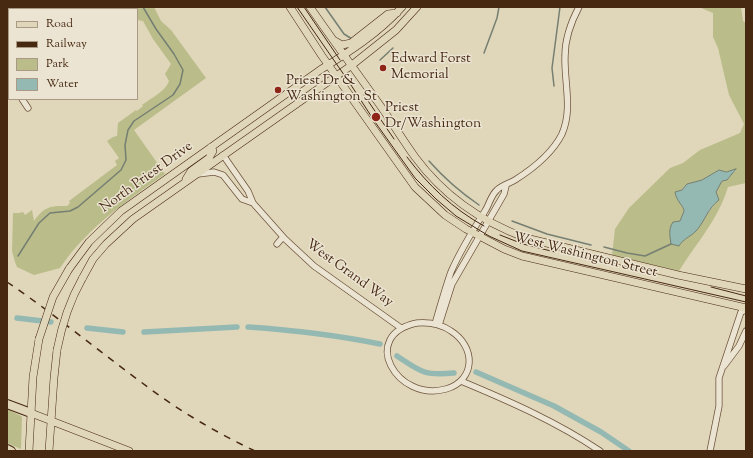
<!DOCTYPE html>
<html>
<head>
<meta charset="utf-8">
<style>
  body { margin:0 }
  #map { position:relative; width:753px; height:458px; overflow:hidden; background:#e0d6b9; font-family:"Sorts Mill Goudy",serif }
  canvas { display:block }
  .frame { position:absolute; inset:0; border:8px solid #472912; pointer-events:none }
  .legend { position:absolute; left:8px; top:8px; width:130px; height:92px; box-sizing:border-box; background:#ebe4d2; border:1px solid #a99985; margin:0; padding:5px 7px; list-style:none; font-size:12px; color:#472912 }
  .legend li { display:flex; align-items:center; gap:8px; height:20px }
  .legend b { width:20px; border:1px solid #a99985 }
</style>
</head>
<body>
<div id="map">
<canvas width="753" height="458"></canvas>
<div class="frame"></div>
<ul class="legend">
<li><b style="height:5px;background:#e0d6b9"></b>Road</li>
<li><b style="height:5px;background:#472912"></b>Railway</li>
<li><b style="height:11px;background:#babc8a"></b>Park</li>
<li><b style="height:11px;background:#94b9b2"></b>Water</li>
</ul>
</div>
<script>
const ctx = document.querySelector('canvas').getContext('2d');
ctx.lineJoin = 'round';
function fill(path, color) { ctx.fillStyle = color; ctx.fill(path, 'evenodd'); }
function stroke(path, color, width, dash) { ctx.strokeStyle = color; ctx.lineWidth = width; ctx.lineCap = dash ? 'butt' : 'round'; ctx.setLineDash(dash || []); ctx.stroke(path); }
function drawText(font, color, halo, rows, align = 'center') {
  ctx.font = font + ' "Sorts Mill Goudy",serif'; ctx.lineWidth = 3; ctx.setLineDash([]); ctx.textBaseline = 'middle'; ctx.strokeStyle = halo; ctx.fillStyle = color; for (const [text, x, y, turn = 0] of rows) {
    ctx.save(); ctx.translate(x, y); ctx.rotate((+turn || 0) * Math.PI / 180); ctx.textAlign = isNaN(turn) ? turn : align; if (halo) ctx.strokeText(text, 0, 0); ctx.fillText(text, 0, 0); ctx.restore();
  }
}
fill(new Path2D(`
  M128,7H154L161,21L171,30L206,78L134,130L165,174C126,201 87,228 60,268L34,275L17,267L15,262L12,251L13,213H19L23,212L25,215L32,210L34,221C45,206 50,206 67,206L70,203L69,201L117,165L115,161L119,158L107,141L113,137L117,136L118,123L136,110L137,111L143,106L142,105C151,98 165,92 169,81L165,74L171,64L153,39L143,21L137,20V9H128Z
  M699,7H741L743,21L746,23V183L728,187C718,220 697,242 679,271L612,255L615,229L629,208L670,168L683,163L700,150L740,133L744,124L729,95L718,48L713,37V13ZM719,170L726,172L736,170L727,180L722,181L716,192L719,200C705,212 701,232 683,240L673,222L680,221C681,218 683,214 684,211C684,205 676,201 675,192L682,190L687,184L702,180Z
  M7,409L21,416L22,417L21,449L7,443Z`), '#babc8a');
const water = new Path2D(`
  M736,169L727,180L722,181L716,192L719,200C708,208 705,221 696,231C690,237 683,239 679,246L671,244C670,236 668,229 673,222L680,221C681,218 683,214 684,211C684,206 676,201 675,192L682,190L687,184L702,180L719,170L726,172Z`);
fill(water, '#94b9b2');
stroke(water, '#757f72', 1);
stroke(new Path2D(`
  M325,7L344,34L352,39
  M484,53L497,18L499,7
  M380,60L393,48
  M554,86L552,68L560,7
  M429,161C444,178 460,192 479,205
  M512,221L547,234L591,245
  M604,247L627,253L645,256L671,244
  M18,256L39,223L50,213L70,211L78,207L121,170L126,160L125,145L128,130L134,121L173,95L180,84L183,70L174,54L156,29L143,7`), '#757f72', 1.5);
stroke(new Path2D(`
  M17,318L51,322
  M248,327C292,330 336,335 380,344
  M87,328L123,332
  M144,332L237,327
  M397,356C421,372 424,376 454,373
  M476,372L554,406L601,432L629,451`), '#94b9b2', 5.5);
const minor = new Path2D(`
  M23,9V7
  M22,99L28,108
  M223,155L248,191L253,203L285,239L314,266L401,328
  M198,174L214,172L223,175L242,199L253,203
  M277,244L283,237
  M417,323C429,322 441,324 451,331C476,347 476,380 446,389C397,403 358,335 417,323Z
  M435,324C440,307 445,289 451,272C460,251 473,230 485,211C489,205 491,195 497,190C500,186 510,183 515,180C534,168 552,154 562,134C573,109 564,82 565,56C565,39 571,22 579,7
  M439,325L452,284L504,194L506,186
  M724,366L739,346L746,331
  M461,381C509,401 557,422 600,451
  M710,451L719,406V378L741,312L746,310`);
const major = new Path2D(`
  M290,7L322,56L415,187L445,215L466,229L504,249L522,256L746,308
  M310,7C332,39 355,70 377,101C390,119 402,139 415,157C443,195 482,222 526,238L678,275L746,289
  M335,41L342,45L351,43L388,14L397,13
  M186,179L191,171L209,158L213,151L211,147
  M69,269L89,242L121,211L320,70C349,52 379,33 402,7
  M82,279L93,259L106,244L133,219L352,65L396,30L417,7
  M31,413L129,451
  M29,451L33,377L39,339
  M49,451L54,378L57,350`);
const highway = new Path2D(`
  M7,404L31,413
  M7,449L11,451`);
stroke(minor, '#6d543c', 7);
stroke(major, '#472912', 8);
stroke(highway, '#472912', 10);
stroke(minor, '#ebe4d2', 5.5);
stroke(major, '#e0d6b9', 7);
stroke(highway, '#e0d6b9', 8);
stroke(new Path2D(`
  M297,7L349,82L375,122L415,178L436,199L456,216L489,236L522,251L746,302
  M304,7L340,60
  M364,95L394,139
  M407,157C428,185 453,209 484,226
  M500,235L523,244L555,252
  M711,287L746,296`), '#472912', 1);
stroke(new Path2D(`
  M7,282C53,313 96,349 141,382C176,409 215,432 255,451`), '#472912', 1.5, [7, 7]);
const majorBridge = new Path2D(`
  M39,339L53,297L69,269
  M57,350C62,324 69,302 82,279`);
stroke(majorBridge, '#472912', 8, []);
stroke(majorBridge, '#e0d6b9', 7);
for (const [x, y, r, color] of [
  [383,68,4,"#8f2418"],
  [278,90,4,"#8f2418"],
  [376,117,5,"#8f2418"]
]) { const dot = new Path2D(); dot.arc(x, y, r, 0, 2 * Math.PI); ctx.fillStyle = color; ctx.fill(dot); stroke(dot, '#ebe4d2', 1.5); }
drawText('14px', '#472912', '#ebe4d2', [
  ["Edward Forst",391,60],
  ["Memorial",391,76],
  ["Priest Dr &",286,82],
  ["Washington St",286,98],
  ["Priest",385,109],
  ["Dr/Washington",385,125]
], 'left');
drawText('14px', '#472912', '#ebe4d2', [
  ["North Priest Drive",147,178,-36],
  ["West Washington Street",585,256,14],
  ["West Grand Way",349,274,36]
]);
</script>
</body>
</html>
